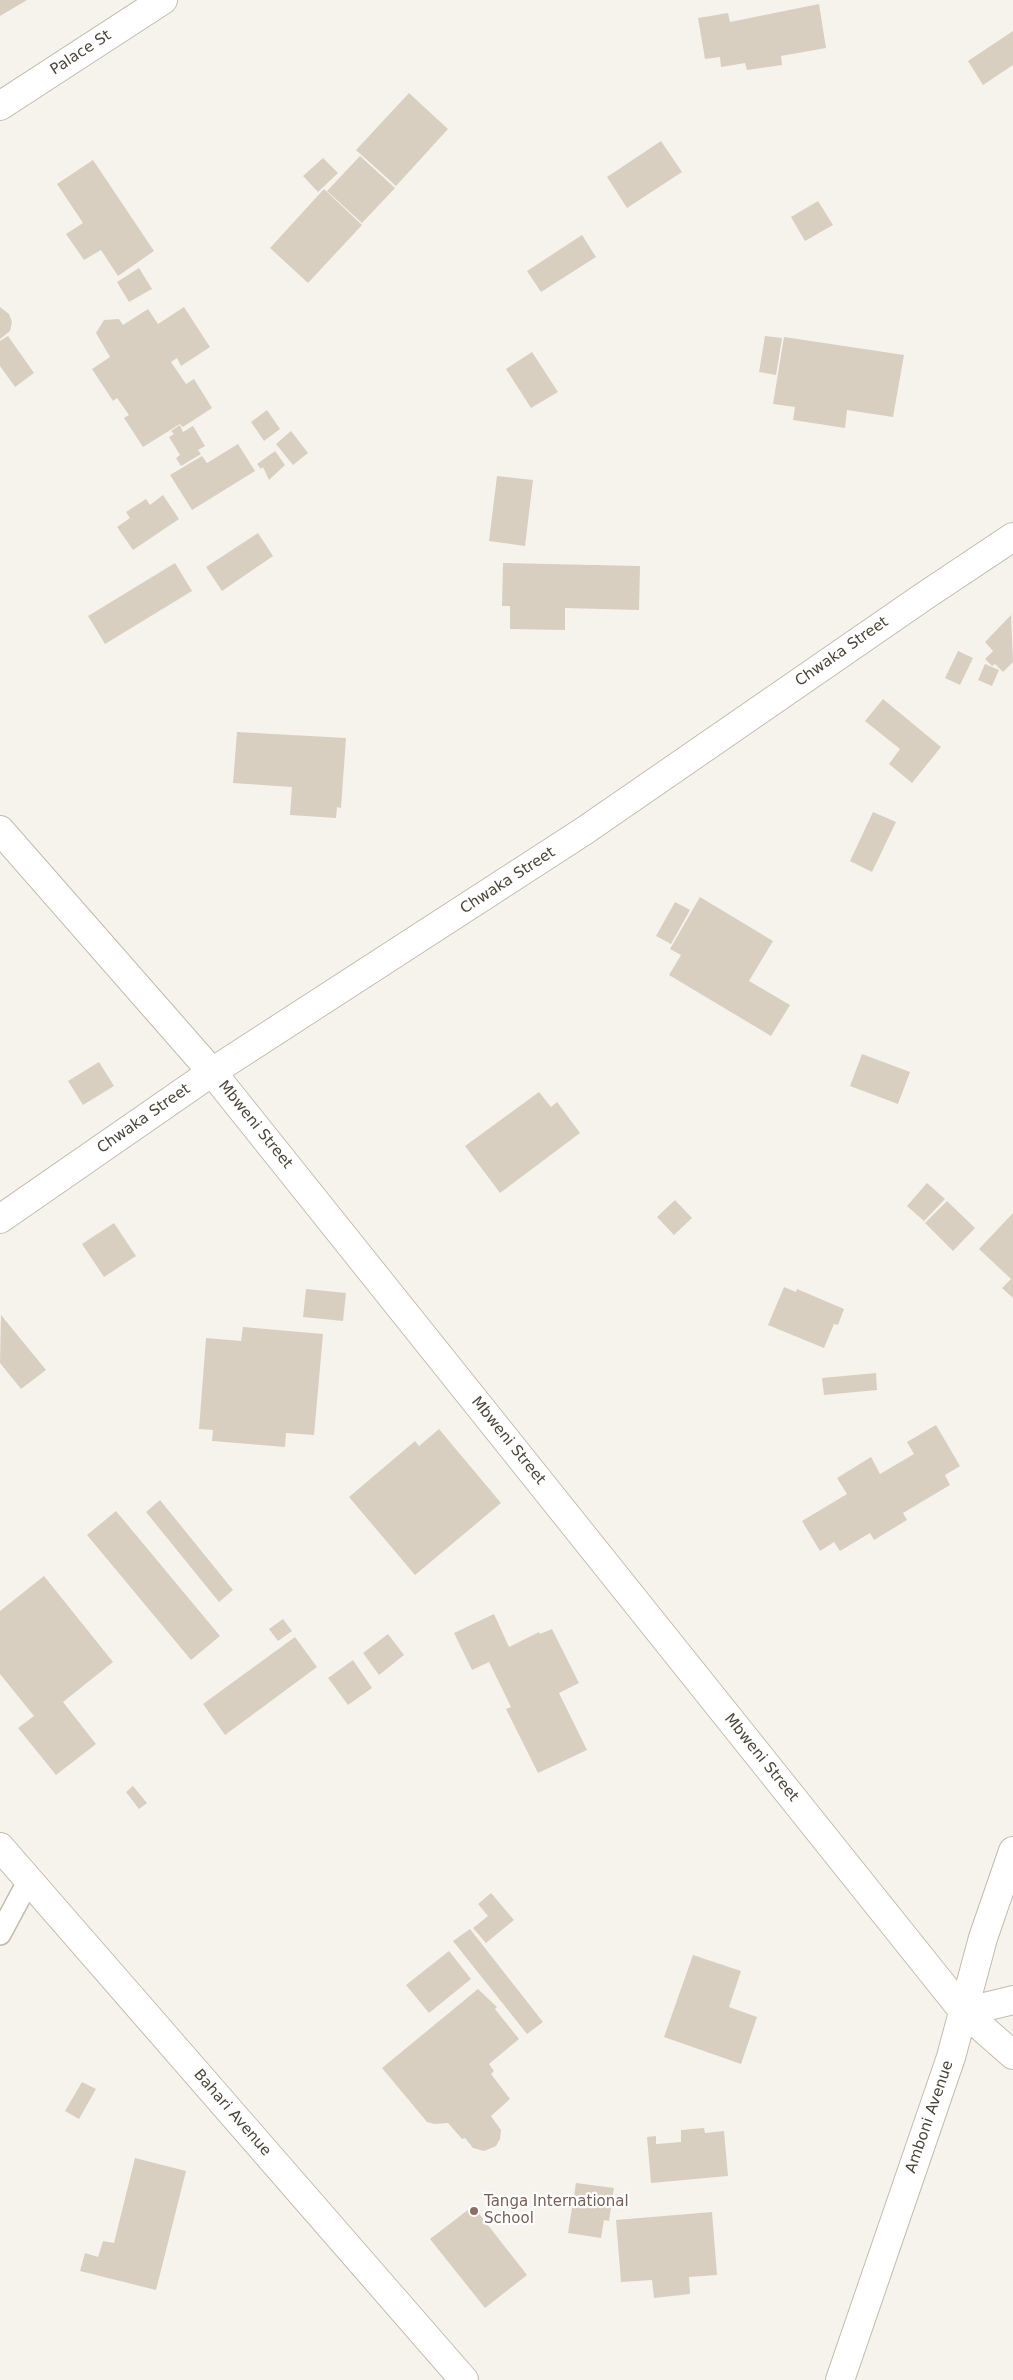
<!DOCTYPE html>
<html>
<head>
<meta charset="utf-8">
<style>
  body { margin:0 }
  canvas { display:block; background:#f6f3ec }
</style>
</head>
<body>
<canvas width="1013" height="2380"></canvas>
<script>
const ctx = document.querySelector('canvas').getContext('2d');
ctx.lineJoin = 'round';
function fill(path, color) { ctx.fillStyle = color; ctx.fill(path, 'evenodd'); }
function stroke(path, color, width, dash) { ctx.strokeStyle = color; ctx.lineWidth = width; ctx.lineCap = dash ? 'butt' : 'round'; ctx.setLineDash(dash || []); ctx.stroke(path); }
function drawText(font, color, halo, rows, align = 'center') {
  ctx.font = font + ' "DejaVu Sans",sans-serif'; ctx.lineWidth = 4.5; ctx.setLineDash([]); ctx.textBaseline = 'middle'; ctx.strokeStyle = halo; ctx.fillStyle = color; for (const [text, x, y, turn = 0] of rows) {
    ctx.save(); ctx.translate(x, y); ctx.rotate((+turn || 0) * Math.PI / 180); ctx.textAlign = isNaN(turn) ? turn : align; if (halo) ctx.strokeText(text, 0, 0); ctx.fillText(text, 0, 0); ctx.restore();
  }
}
fill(new Path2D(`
  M0,0H27L0,16Z
  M819,4L826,48L781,56L782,65L747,70L745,63L721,67L720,57L705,59L698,18L728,13L730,22Z
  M1013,31V65L983,85L968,61Z
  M409,93L448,129L396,186L356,150Z
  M661,141L682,172L627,208L607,177Z
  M360,156L395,188L362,223L327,191Z
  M323,158L338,173L318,192L303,176Z
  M93,160L154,251L118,276L101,250L84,260L66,234L83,223L57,184Z
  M324,189L362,225L308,283L270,248Z
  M818,201L833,225L805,241L791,217Z
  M582,235L596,257L541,292L527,271Z
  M139,268L152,289L129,302L117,282Z
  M0,307L9,314L12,322L10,331L0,339Z
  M184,307L210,347L181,366L177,358L171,362L186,384L194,379L212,408L183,427L180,424L143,447L124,418L129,415L117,398L113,401L92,369L110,357L96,333L104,320L119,319L123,325L148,309L158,324Z
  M8,336L34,373L15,387L0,366V341Z
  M765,336L782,338L776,375L759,372Z
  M784,337L904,355L893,417L847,410L845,428L793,420L795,407L773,404Z
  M532,352L558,392L531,408L506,369Z
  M267,410L280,429L264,441L251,422Z
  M180,425L183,432L193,426L205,446L198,450L201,454L181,466L176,458L180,455L169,437L174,434L171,431Z
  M291,431L308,453L293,465L276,444Z
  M238,444L255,471L192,510L170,475L202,456L207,463Z
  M275,451L285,465L269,480L263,467L261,469L257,464Z
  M497,476L533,480L525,546L489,541Z
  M163,495L179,519L133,550L117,527L130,518L126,512L146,499L150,505Z
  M258,533L273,556L222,591L206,567Z
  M175,563L192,591L105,644L88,616Z
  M503,563L640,566L639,610L565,608V630L510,629V606H502Z
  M1011,615L1013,662L1003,672L995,664L992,666L985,659L993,651L985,642Z
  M958,651L973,658L960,685L945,678Z
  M985,664L999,670L992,686L978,680Z
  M883,699L941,747L912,783L889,764L900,749L865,721Z
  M237,732L346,738L341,808L337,807L336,818L290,815L292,787L233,783Z
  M873,812L896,822L872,872L850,861Z
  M700,897L773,941L749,981L790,1005L771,1036L669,975L681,955L670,949Z
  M675,902L690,910L671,944L656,936Z
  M862,1054L910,1072L898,1104L850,1086Z
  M99,1062L114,1086L83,1105L68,1081Z
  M539,1092L551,1107L557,1102L580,1133L500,1193L465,1146Z
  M927,1183L945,1199L924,1221L907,1206Z
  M675,1200L692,1218L674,1235L657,1217Z
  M947,1201L975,1228L953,1251L925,1223Z
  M1013,1213V1298L1002,1288L1011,1279L979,1249Z
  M114,1223L136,1256L104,1277L82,1244Z
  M784,1287L796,1292L797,1289L844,1309L838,1325L834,1324L824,1348L768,1325Z
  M306,1289L346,1293L343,1321L303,1317Z
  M1,1315L46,1370L21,1389L0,1363Z
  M243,1327L323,1334L314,1435L286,1433L285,1447L212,1441L213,1430L199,1429L206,1338L241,1341Z
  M876,1373L877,1390L824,1395L822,1378Z
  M936,1425L960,1466L945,1475L950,1485L903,1513L907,1520L874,1540L870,1533L840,1551L834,1542L820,1551L802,1521L847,1494L837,1478L871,1457L880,1474L914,1454L907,1442Z
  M439,1429L501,1503L415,1575L349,1497L415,1441L419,1446Z
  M160,1500L233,1590L219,1602L146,1512Z
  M116,1511L220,1636L191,1660L87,1535Z
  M44,1576L113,1662L63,1702L96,1744L56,1775L18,1728L34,1716L0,1674V1611Z
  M494,1614L509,1647L539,1632L540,1634L552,1629L579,1683L559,1693L587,1750L538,1773L506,1709L511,1707L489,1662L472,1670L454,1633Z
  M283,1619L292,1631L278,1641L269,1629Z
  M388,1634L404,1655L379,1675L363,1653Z
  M295,1637L317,1667L225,1735L203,1704Z
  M353,1660L372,1688L348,1705L328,1678Z
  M133,1786L147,1803L139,1809L126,1792Z
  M491,1893L514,1920L486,1943L473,1928L488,1916L478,1904Z
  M470,1929L543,2022L527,2034L453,1941Z
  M449,1951L471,1979L429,2013L406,1985Z
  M693,1955L741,1971L729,2007L757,2017L741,2064L664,2037Z
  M478,1989L497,2007L495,2009L519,2039L489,2064L494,2071L491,2074L510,2099L491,2116L501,2130L500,2139L496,2146L484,2151L473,2148L465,2138L462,2139L448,2123L435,2124L427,2122L382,2068Z
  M82,2082L96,2089L79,2119L65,2111Z
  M704,2128L705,2133L724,2131L728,2176L651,2183L647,2137L656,2136V2144L681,2142V2130Z
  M135,2158L186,2171L156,2290L80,2271L85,2253L98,2257L103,2241L114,2243Z
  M576,2183L614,2188L609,2221L604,2220L601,2238L568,2233Z
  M473,2206L527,2275L485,2308L430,2239Z
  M712,2212L717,2275L689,2277L690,2294L654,2298L652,2280L621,2282L616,2220Z`), '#d8cfc1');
const service = new Path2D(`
  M0,1934L29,1880`);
const minor = new Path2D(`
  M0,106L163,0
  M0,830L212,1072L964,2012L1013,2055
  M0,1219L212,1072L584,831L923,597L1013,537
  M964,2012L1013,2000
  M840,2380L951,2057L983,1938L1013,1851`);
const tertiary = new Path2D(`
  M0,1847L464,2380`);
stroke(service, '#c2bbae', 24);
stroke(minor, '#c2bbae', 30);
stroke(tertiary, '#c2bbae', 30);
stroke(service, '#fff', 21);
stroke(minor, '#fff', 28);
stroke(tertiary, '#fff', 28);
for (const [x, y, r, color] of [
  [474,2211,5,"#8d6e63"]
]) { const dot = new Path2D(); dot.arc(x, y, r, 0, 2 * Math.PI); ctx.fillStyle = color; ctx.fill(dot); stroke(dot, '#fff', 2); }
drawText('15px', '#4b4439', '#fff', [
  ["Palace St",81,53,-33],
  ["Chwaka Street",842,652,-35],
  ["Chwaka Street",508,881,-33],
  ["Chwaka Street",144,1119,-35],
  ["Mbweni Street",255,1125,51],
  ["Mbweni Street",508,1441,51],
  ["Mbweni Street",761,1758,51],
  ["Bahari Avenue",232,2113,49],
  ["Amboni Avenue",930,2117,-71]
]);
drawText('15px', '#785e54', '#fff', [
  ["Tanga International",484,2202],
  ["School",484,2219]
], 'left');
</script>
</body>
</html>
